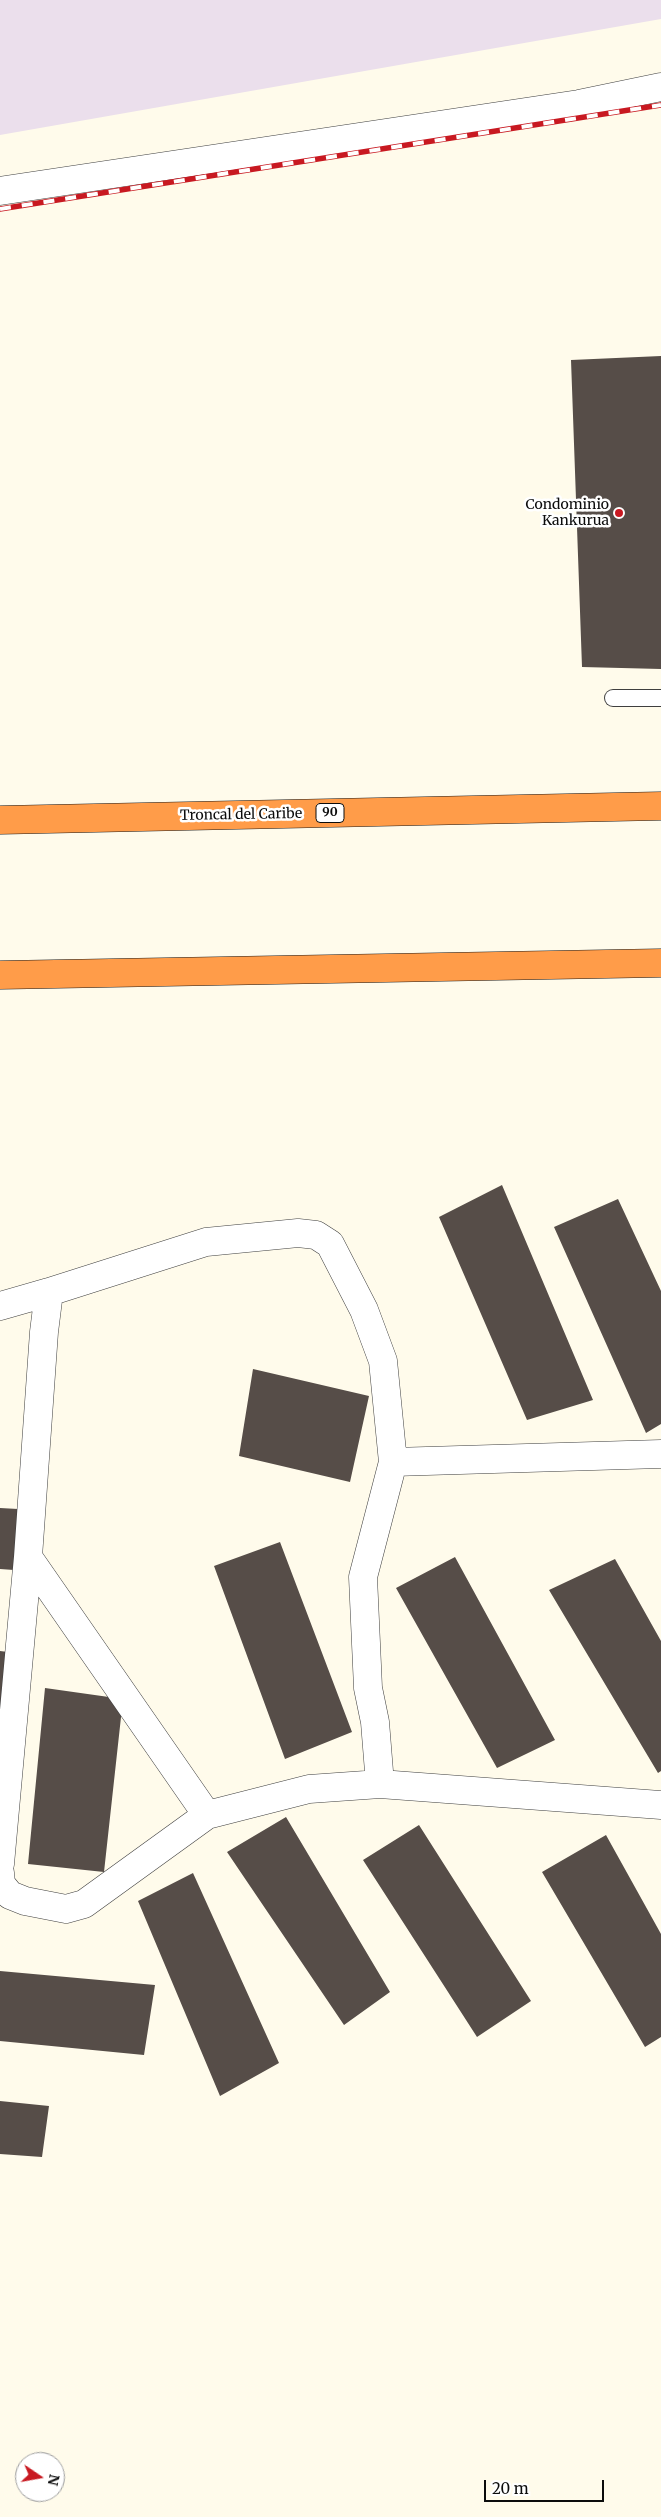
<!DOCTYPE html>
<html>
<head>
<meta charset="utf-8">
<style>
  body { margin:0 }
  #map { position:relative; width:661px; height:2517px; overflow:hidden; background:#fffbeb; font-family:Merriweather,serif }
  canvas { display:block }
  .north { position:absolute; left:15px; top:2452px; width:50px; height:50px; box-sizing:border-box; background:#fff; border:1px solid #9e9e9e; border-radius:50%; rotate:102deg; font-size:14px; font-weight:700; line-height:20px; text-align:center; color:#0c0c0c }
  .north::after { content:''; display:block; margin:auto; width:18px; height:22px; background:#c81921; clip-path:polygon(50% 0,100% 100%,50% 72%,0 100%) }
  .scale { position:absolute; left:484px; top:2480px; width:120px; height:22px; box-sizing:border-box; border:2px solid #0c0c0c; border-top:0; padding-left:6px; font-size:15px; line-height:18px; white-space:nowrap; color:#0c0c0c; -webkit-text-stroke:4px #fff; paint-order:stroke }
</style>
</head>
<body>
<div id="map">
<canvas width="661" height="2517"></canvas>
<div class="north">N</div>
<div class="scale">20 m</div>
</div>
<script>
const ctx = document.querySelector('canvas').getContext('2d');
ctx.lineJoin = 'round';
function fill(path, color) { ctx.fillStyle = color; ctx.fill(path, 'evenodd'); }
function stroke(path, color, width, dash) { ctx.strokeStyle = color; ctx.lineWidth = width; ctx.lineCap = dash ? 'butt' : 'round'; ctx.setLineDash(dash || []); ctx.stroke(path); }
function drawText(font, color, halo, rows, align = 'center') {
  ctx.font = font + ' Merriweather,serif'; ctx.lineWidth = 5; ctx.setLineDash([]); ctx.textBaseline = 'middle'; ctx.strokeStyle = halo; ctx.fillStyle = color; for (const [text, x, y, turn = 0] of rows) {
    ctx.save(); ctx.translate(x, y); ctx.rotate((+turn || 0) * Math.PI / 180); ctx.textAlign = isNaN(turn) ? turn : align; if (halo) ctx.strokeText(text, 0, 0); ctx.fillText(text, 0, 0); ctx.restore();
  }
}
fill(new Path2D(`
  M0,0H661V19L0,135Z`), '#ebdfec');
fill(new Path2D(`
  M661,356V669L582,667L571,360Z
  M502,1185L593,1400L527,1420L439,1217Z
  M618,1199L661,1291V1424L646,1433L554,1227Z
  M253,1369L369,1396L350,1482L239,1456Z
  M0,1508L18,1509L14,1570L0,1569Z
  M280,1542L352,1732L285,1759L214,1566Z
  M455,1557L555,1740L497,1768L396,1588Z
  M615,1559L661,1641V1771L658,1773L549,1590Z
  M0,1651L8,1652L4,1710H0Z
  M45,1688L123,1699L104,1872L28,1864Z
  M286,1817L390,1992L344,2025L227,1852Z
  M419,1825L531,2001L477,2037L363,1860Z
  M606,1835L661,1934V2037L645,2047L542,1872Z
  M193,1873L279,2063L220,2096L138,1901Z
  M0,1971L155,1985L144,2055L0,2041Z
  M0,2101L49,2106L42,2157L0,2154Z`), '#564d48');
const lane = new Path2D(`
  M613,698H661`);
const street = new Path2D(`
  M0,191L579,104L661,87
  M0,1306L49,1292L206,1242L298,1233L316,1235L330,1244L364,1310L383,1361L393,1462L363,1577L368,1688L375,1722L380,1784
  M393,1462L661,1454
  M28,1557L207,1815
  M0,1864L28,1557L44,1332L49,1292
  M0,1873L1,1884L10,1895L25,1901L66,1909L84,1904L207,1815L309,1789L380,1784L661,1805`);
const highway = new Path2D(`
  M0,820L661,806
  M0,975L661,963`);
stroke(lane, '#3f3f3f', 18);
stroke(street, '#3f3f3f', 29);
stroke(highway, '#1d1d1d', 29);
stroke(lane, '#fff', 16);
stroke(street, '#fff', 28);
stroke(highway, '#ff9c49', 28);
const rail = new Path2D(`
  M0,209L661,105`);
stroke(rail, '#c81921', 5.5);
stroke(rail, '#fff', 4, [11]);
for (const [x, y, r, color] of [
  [619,513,5,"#c81921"]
]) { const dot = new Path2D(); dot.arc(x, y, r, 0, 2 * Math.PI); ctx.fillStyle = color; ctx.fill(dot); stroke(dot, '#fff', 2); }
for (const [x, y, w] of [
  [330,813,28]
]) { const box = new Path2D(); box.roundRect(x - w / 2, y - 9.5, w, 19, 4); ctx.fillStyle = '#fff'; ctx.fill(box); stroke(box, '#0c0c0c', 1); }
drawText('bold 12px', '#0c0c0c', null, [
  ["90",330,813]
]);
drawText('14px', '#0c0c0c', '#fff', [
  ["Condominio",609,505],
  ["Kankurua",609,521]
], 'right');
drawText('14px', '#0c0c0c', '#fff', [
  ["Troncal del Caribe",241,815,-1]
]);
</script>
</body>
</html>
